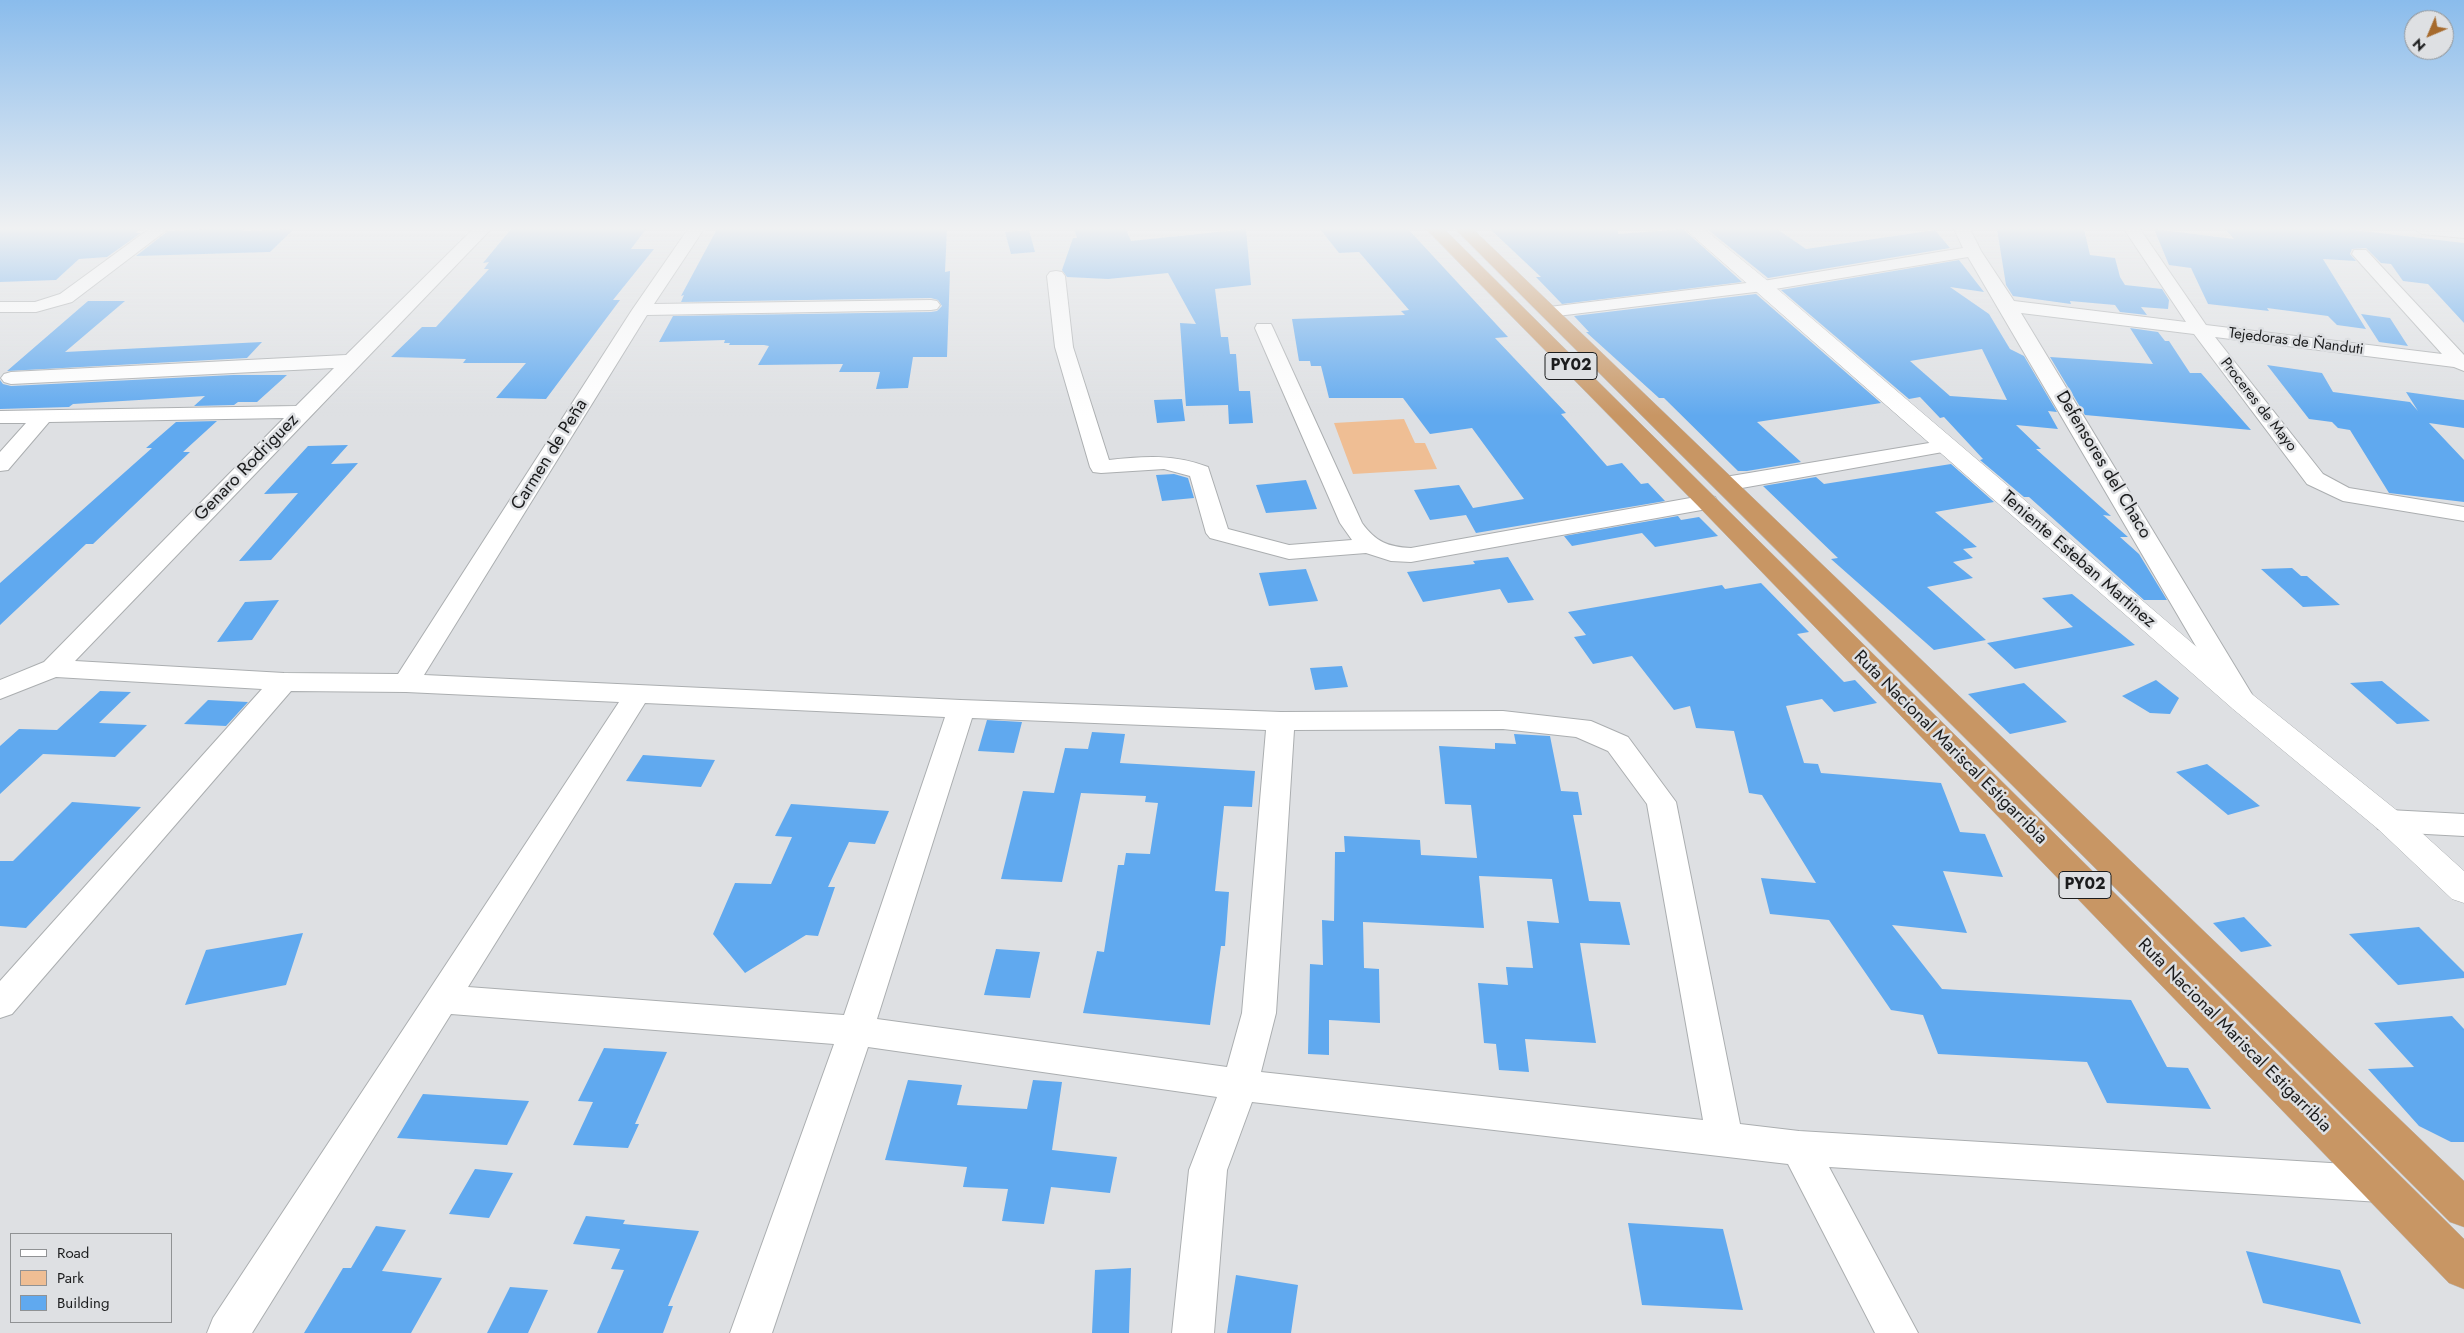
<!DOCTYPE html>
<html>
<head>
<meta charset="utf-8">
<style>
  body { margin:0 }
  #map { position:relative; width:2464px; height:1333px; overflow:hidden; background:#dee0e3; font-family:Jost,sans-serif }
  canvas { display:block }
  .legend { position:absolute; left:10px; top:1233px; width:162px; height:90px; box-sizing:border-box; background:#dee0e3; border:1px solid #909294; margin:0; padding:6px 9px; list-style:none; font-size:15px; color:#1b1c1d }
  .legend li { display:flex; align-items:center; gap:10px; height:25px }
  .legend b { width:25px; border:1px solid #909294 }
  .north { position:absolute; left:2404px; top:10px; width:50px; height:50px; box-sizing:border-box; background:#dee0e3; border:1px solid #909294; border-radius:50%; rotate:225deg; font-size:14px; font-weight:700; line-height:20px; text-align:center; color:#1b1c1d }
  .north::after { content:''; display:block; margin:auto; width:18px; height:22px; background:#a66a2d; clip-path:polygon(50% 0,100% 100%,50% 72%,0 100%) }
</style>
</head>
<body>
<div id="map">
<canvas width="2464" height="1333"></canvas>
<ul class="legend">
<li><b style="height:6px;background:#fff"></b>Road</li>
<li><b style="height:14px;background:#efbe94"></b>Park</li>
<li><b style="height:14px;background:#60a9ef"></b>Building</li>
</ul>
<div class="north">N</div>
</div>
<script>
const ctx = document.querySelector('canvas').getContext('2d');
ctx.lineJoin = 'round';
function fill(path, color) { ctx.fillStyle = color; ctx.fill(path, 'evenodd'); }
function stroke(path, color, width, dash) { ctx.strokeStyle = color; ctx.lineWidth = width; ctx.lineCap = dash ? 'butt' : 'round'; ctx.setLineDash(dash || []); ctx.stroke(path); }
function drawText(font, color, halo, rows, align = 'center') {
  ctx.font = font + ' Jost,sans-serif'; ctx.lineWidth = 5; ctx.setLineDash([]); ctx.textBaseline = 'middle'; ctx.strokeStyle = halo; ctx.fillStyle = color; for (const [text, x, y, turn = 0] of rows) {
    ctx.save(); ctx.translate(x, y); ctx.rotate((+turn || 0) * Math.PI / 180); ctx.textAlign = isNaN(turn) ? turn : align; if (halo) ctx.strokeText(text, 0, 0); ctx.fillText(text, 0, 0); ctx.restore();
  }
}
fill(new Path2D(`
  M1404,419L1415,443H1425L1437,469L1353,474L1334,423Z`), '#efbe94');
fill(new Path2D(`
  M0,229H140L136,233H141L107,257L79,259L56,280L0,282Z
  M210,229H244L242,231L294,229L270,252L136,256L168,231Z
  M511,229H646L631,249H654L613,300H620L546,399L496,398L526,363H463L466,359L391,357L422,327H436L489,269H484L489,262L483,263Z
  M717,229H947L945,272L950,271L947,357H913L908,388L876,389L880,372H839L843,364L758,365L769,346L764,345H729L730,343H724L725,340L659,342L673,316L931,312L937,311L942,306L938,300L931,298L681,302L684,295L681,296Z
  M1074,229H1126L1131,241L1246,229L1251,285L1215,289L1221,337H1228L1230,354H1236L1239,391H1250L1253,423L1229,424L1228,405L1186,406L1180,323L1196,324L1168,273L1108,279L1067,277L1062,270L1073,238H1077Z
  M1320,229H1408L1508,337L1495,338L1566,413L1561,414L1607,466L1622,463L1641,484L1648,483L1665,501L1476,533L1466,515L1430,520L1414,490L1459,485L1473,508L1524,499L1472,428L1430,434L1403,398H1329L1321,366H1311L1310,361H1299L1292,319L1405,315L1401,311L1409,310L1359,252L1339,253Z
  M1490,229H1618V234L1683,229L1742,282L1562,304L1536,277H1541Z
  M1707,229H1777L1806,249L1935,230L1950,248L1768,278Z
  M1997,229H2084L2090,255L2115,258L2120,277L2125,285L2162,289L2169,300L2168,309L2141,307L2147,315L2120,312L2115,305L2070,301L2071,304L2013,296L2006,285Z
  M2154,229L2234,239L2225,229H2346L2464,243V323L2428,284L2403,281L2391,264L2381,263L2366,248L2352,249L2350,254L2356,261L2323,259L2366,329L2337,325L2328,316L2267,308L2269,311L2208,304L2191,268L2169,265Z
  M1029,230L1035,252L1011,254L1005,232Z
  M1959,260L1984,292L1950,287L1989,314L2010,349L2024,356L2057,412L2048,411L2058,429L2016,425L2041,449H2036L2111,516L2103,515L2128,537H2120L2139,554L2167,600H2144L2029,497H2024L1980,460L1983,459L1944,417L1940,418L1920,397L1909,399L1781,290ZM1982,349L2007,400L1950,396L1910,361Z
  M1756,294L1881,403L1757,422L1801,462L1747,471H1738L1664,398H1659L1586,332H1589L1574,316Z
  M88,301H125L65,352L262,342L247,358L7,371Z
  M2361,314L2390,318L2408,346L2379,342Z
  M2130,328L2158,332L2165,341H2169L2190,373H2201L2251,430L2085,415L2050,357L2153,364Z
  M2267,365L2322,373L2333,392L2410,402L2418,411L2406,392L2464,400V428L2429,423L2464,460V502L2389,493L2350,430L2338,428L2332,422L2309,419Z
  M233,375H287L257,402H238L234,405L194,406L205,396L73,404L69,407L0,409V380L3,384L11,386Z
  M1182,399L1185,421L1157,423L1154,400Z
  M217,421L183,452H190L93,544H86L0,625V583L152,448H146L176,422Z
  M348,445L331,464L358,463L271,560L239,561L298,493L264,494L308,446Z
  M1951,464L1994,502L1935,512L1977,547L1963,549L1973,558L1953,562L1973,578L1927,587L1986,640L1934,650L1831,559L1838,558L1763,486L1816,477L1824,484Z
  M1174,474L1188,478L1194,498L1162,501L1156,475Z
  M1306,480L1317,509L1266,513L1256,485Z
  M1678,516L1681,520L1699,517L1718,536L1655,547L1642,533L1572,546L1564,536Z
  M1508,557L1534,600L1508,603L1500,589L1423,602L1407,572L1475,564L1473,561Z
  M2292,568L2301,576H2307L2340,605L2303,607L2261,569Z
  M1306,569L1318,601L1269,606L1259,573Z
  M1761,583L1809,632L1797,634L1844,682L1855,680L1877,703L1834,712L1822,699L1786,706L1804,763L1818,764L1821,773L1941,783L1960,832L1985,834L2003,877L1943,871L1967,933L1892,925L1942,989L2131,1000L2167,1067L2188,1068L2211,1109L2107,1103L2087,1062L1938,1054L1923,1015L1891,1010L1829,920L1770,914L1761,878L1816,883L1762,795L1749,793L1734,731L1696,728L1690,706L1674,710L1632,656L1593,664L1574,637L1586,635L1568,612L1722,585L1725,589Z
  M2072,594L2135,645L2015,669L1987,643L2073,627L2042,598Z
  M279,600L252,640L217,642L245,602Z
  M1342,666L1348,687L1315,690L1310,668Z
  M2156,680L2179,698L2170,714L2150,713L2122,696Z
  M2382,681L2430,721L2397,724L2350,683Z
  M2024,683L2067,722L2010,734L1968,694Z
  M100,691L131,692L99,723L147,725L115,757L43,754L0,794V746L19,729L57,730Z
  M208,700L248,702L226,726L184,724Z
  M987,720L1022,722L1014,753L978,751Z
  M1092,732L1125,734L1120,763L1255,771L1252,807L1224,806L1215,891L1229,892L1225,946H1221L1210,1025L1083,1013L1097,951L1104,952L1118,865H1124L1126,853L1150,854L1158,803L1145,802L1146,796L1081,793L1062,882L1001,879L1023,791L1054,793L1065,748L1088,749Z
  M1514,734L1550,736L1561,791L1578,792L1582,815H1573L1589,901L1620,902L1630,945L1580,943L1596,1043L1525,1039L1529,1072L1499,1070L1496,1044L1484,1043L1478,983L1508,985L1506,967L1533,968L1527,921L1559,923L1552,879L1479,876L1484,928L1363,922L1364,968L1379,969L1380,1023L1329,1020V1055L1308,1054L1310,964L1323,965L1322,920L1334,921L1335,852H1345L1344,836L1420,840L1421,855L1477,858L1471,805L1445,804L1439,746L1495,749V743L1516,744Z
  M643,755L715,760L701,787L626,781Z
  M2207,764L2260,806L2228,815L2176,772Z
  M72,802L141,807L26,928L0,926V861H13Z
  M791,804L889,811L875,844L849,842L828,887H835L818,936L806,935L745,973L713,934L735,883L771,884L792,837L775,836Z
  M2244,917L2272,946L2241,952L2213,923Z
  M2419,927L2464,972V978L2398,985L2349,934Z
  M303,933L286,985L185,1005L206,950Z
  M996,949L1040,952L1030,998L984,995Z
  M2452,1016L2464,1029V1142H2451L2419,1126L2368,1069L2414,1067L2374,1023Z
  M604,1048L667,1052L635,1124H639L628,1148L573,1145L593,1102L578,1101Z
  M908,1080L962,1085L957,1105L1027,1109L1033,1080L1062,1082L1052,1150L1117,1157L1110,1193L1051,1187L1044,1224L1002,1221L1008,1189L963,1187L967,1167L885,1160Z
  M423,1094L529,1101L507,1145L397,1138Z
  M475,1169L513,1173L489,1218L449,1214Z
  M586,1216L625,1220L623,1224L699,1231L668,1306H673L663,1333H597L624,1270L611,1269L620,1249L573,1244Z
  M1628,1223L1723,1229L1743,1310L1642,1305Z
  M376,1226L406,1230L382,1271L442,1278L411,1333H304L343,1268H351Z
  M2246,1251L2340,1270L2361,1324L2263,1303Z
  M1131,1268L1129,1333H1092L1095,1270Z
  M1236,1275L1298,1285L1291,1333H1227Z
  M510,1287L548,1290L528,1333H487Z`), '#60a9ef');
const minor = new Path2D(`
  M149,229H168L72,302L36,312H0V302H35L60,294Z
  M473,229H491L75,661L284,673L398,674L632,310L688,229H704L654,304L931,300L937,301L940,305L937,309L931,310L647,315L424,675L961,700L1281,712L1503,711L1591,721L1628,737L1676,802L1740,1124L1799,1131L2380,1166L2393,1171L2399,1184L2393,1197L2380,1202L1829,1167L1918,1333H1875L1788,1164L1252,1102L1227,1170L1214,1333H1172L1189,1170L1217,1097L868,1047L772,1333H730L834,1044L451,1014L252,1333H207L213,1318L619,702L406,692L291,691L12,1014L0,1018V981L262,689L56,677L0,699V680L44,662L284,418L49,422L8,470L0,471V452L26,423H0V411L296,406L334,368L11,384L4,382L1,378L4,374L11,372L346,355ZM645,703L945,717L844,1015L468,987ZM972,718L1266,730L1242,1013L1227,1067L877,1019ZM1503,729L1576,737L1608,751L1647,804L1703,1120L1261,1072L1276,1013L1294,730Z
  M1954,229H1970L1981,251L2014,301L2186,322L2124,229H2140L2206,325L2442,354L2352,254L2354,250H2366L2464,355V371L2454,367L2215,337L2323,474L2349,488L2464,507V521L2343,501L2307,484L2194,334L2021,313L2256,701L2252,707L2242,710L2232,707L2228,701L1968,257L1763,291L1549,317L1543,316L1540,312L1543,308L1549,307L1763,281L1963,248Z
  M2414,229H2464V238L2422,234Z
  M1056,271L1062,272L1065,276L1073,347L1109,460C1144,456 1175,454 1208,467L1228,529L1289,545L1352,540L1340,523L1255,328L1257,324H1271L1273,328L1362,523C1376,542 1388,547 1411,548L1707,495L1715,497L1718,502L1715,507L1707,509L1411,562L1391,561L1366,553L1289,559L1210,538L1206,533L1190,476L1164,469L1101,473L1093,472L1090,467L1055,347L1047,276L1050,272Z
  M1947,440L1954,442L1958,446L1954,450L1725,491L1717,489L1714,484L1717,479L1725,477Z
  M2389,810L2464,814V836L2389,832L2378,829L2374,821L2378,813Z`);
const tertiary = new Path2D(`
  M1685,229H1704L1769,282L2253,695L2400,813L2464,871V903L2452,899L2378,829L2233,709Z`);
const trunk = new Path2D(`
  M1426,229H1444L2464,1239V1289L2449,1283L1699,507Z
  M1455,229H1473L2464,1181V1227L2450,1222Z`);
stroke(minor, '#abaeb0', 2);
stroke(tertiary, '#abaeb0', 1);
stroke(trunk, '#bbb', 1);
fill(minor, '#fff');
fill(tertiary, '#fff');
fill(trunk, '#c89664');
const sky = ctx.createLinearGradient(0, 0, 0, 416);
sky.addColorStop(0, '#8abcec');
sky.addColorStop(0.55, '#f0f1f2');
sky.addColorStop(1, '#f0f1f200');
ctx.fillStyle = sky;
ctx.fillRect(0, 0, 2464, 416);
drawText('15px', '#1b1c1d', '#dee0e3', [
  ["Tejedoras de Ñanduti",2296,342,7],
  ["Proceres de Mayo",2258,405,52]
]);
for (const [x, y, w] of [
  [1571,366,52],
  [2085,885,52]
]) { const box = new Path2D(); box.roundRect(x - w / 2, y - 13.5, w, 27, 4); ctx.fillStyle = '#dee0e3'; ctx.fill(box); stroke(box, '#1b1c1d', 1); }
drawText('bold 16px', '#1b1c1d', null, [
  ["PY02",1571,366],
  ["PY02",2085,885]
]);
drawText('18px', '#1b1c1d', '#dee0e3', [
  ["Carmen de Peña",550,455,-58],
  ["Defensores del Chaco",2103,465,59],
  ["Genaro Rodriguez",247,468,-46],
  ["Teniente Esteban Martinez",2078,560,41],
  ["Ruta Nacional Mariscal Estigarribia",1950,748,45],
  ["Ruta Nacional Mariscal Estigarribia",2234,1036,45]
]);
</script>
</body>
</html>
